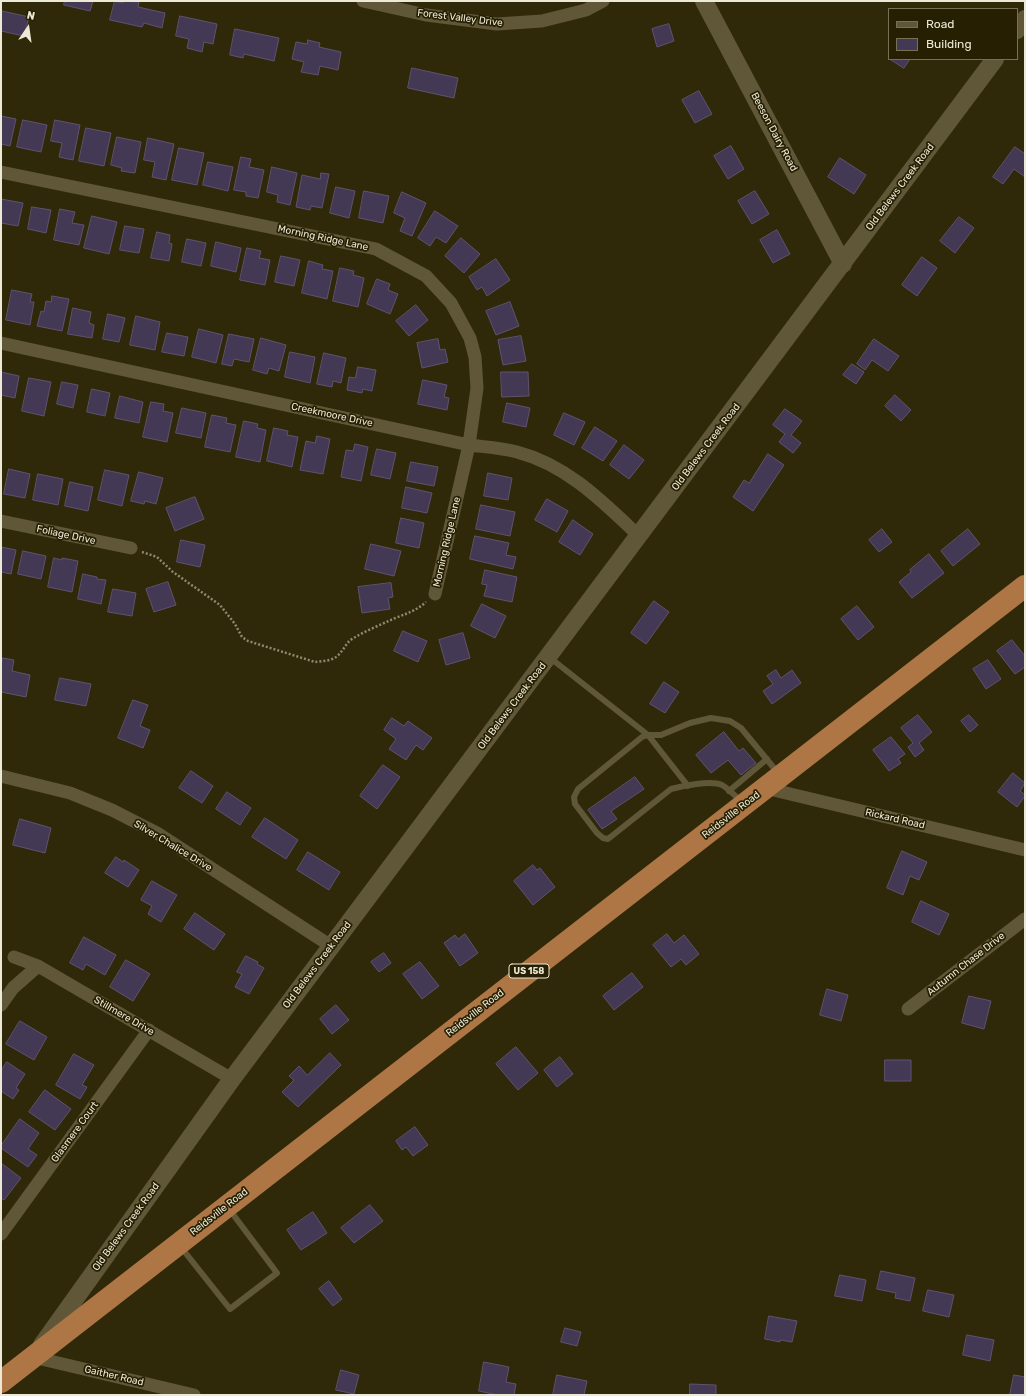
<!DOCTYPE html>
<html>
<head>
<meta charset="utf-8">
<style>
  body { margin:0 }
  #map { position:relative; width:1026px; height:1396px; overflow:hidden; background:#302909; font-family:Rubik,sans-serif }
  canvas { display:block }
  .frame { position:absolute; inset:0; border:2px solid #ede9d7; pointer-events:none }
  .legend { position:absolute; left:888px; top:8px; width:130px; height:52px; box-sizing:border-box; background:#261f01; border:1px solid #767057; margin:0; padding:5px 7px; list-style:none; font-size:12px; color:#ede9d7 }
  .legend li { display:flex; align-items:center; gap:8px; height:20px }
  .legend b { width:20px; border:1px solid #767057 }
  .north { position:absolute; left:8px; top:8px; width:40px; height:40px; -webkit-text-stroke:3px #261f01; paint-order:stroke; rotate:13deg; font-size:11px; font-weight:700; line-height:16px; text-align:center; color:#ede9d7 }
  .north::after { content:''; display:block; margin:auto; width:14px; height:18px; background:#ede9d7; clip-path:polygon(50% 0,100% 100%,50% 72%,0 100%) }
</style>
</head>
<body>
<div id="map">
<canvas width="1026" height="1396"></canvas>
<div class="frame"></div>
<ul class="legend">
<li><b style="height:5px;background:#5f5737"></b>Road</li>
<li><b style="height:11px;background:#443954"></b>Building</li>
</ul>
<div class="north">N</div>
</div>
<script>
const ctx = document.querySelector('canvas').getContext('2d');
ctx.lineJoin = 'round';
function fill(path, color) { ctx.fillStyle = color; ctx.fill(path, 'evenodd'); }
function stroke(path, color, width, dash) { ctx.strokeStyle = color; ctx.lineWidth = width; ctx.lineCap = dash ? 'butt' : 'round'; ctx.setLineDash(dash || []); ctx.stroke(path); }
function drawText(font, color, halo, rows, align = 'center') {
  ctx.font = font + ' Rubik,sans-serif'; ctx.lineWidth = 3.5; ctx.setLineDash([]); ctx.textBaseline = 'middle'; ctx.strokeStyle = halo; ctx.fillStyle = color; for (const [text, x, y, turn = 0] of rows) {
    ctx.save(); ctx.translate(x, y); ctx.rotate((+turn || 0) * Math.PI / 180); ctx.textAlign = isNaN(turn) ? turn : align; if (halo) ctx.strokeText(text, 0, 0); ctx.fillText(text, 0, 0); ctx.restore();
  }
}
const building = new Path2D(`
  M65,1H93L90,11L64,5Z
  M115,1L123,3L124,1L139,2L138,7L165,13L162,28L144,23L142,27L110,20Z
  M2,11L29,17L24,36L1,31Z
  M180,16L217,24L213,44L204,42L202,52L187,48L189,39L176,36Z
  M669,24L674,41L657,47L652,29Z
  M235,29L279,38L274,61L244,54L243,58L230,55Z
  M308,40L320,43L319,47L341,52L338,70L320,66L318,75L301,72L304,62L292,59L296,42L307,44Z
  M890,59H910L904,68Z
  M412,68L458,78L454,98L408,88Z
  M699,91L712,114L695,123L682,100Z
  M1,116L16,119L10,146L1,144Z
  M23,120L47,125L41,152L17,147Z
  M55,120L80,125L73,160L59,157L62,143L51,141Z
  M86,128L111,133L104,166L79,161Z
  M117,137L141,142L135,173L121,171L122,168L111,165Z
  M148,138L174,144L166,180L152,177L155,162L144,160Z
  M731,146L744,169L728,179L714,156Z
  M1015,147L1025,154V177L1014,169L1003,184L993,177Z
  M179,148L204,153L197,185L172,180Z
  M241,157L251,159L249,167L264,170L258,198L246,196V192L234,190Z
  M840,158L866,175L854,194L828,177Z
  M208,162L233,167L228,191L203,185Z
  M272,167L297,173L290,205L277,202L278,195L267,192Z
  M321,173L329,174L322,208L311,206L310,210L296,207L302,175L320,179Z
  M336,187L355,191L349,218L330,213Z
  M364,191L389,196L383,223L359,218Z
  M755,191L769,214L752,224L738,201Z
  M402,192L426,203L412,236L400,231L405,218L394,213Z
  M1,199L23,203L18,226L1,223Z
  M32,207L51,210L46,233L28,229Z
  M60,209L75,212L72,223L84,225L79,245L54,240Z
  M435,211L458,226L446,243L436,237L430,246L418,238Z
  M92,216L117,222L109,254L84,248Z
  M959,217L974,228L955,253L940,241Z
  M125,226L144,229L139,253L120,250Z
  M777,230L790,254L773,263L760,240Z
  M157,232L170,235L169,243L172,244L169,261L151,258Z
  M461,238L480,254L464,273L445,256Z
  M187,239L206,243L201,266L182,262Z
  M216,242L241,248L236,272L211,266Z
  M247,248L261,251L259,258L270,260L265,285L240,280Z
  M281,256L300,260L294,286L275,282Z
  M922,257L937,268L917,296L902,285Z
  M496,259L510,280L487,296L482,287L477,290L469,277Z
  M309,261L323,265L322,269L333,271L327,299L302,293Z
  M340,268L354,271L353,275L364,278L358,307L333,301Z
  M377,279L390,284L388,290L398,294L390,314L367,304Z
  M12,290L32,294L30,302H34L30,325L6,320Z
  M52,296L69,299L62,331L37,326L41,311L44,312L46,301L51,302Z
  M510,302L519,326L496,335L486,311Z
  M416,305L428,320L409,336L396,321Z
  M73,308L91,312L89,323L94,325L92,338L68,334Z
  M108,314L125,318L119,342L103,339Z
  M136,316L160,322L155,350L130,345Z
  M199,329L223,335L216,363L192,357Z
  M167,333L188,337L184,356L162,352Z
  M229,334L254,339L249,362L234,359L232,366L222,364Z
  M521,336L526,361L503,365L498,340Z
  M261,338L286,345L279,371L269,368L267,374L253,370Z
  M438,339L440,350L445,349L448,362L422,368L417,343Z
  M874,339L899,356L888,371L872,360L865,370L857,364Z
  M290,352L315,357L310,383L285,377Z
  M324,353L346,358L341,383L333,381L332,387L317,384Z
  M852,364L864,372L856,384L843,375Z
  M358,367L376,370L372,391L363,389L362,393L347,390L349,377L355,378Z
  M1,372L19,376L15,398L1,395Z
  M501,372H528L529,396L502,397Z
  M29,378L51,382L44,416L22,411Z
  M423,380L447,385L444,397L449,398L447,410L418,404Z
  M62,382L78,385L73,408L57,404Z
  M92,389L110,393L105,416L87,412Z
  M895,395L911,410L901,421L885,406Z
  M120,396L143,402L139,423L115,418Z
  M151,402L164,404L163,411L173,413L167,442L143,437Z
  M507,403L530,408L526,427L503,422Z
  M182,408L206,413L201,438L176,433Z
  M785,409L802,421L791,435L801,443L793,453L779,442L785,434L773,425Z
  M564,413L585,422L574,445L554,435Z
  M212,415L227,418L226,423L236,425L230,452L205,447Z
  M244,421L258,424L257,428L266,430L260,462L236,457Z
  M595,427L617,441L603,461L582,448Z
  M274,428L288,431L287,435L298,437L292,467L267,461Z
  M317,436L330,439L323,474L300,470L306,441L315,443Z
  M355,444L368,447L361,481L341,477L346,450L353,451Z
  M624,445L644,460L629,479L610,465Z
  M377,449L396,453L390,479L371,475Z
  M768,454L784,465L753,511L733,497L744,480L749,483Z
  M411,462L438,467L434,486L407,481Z
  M9,469L30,474L25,498L4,494Z
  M105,470L129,475L122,506L98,500Z
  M139,472L163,478L156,504L145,501L144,504L131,501Z
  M488,473L512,478L508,500L484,496Z
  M38,474L63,479L58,505L33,500Z
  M70,482L93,487L88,511L65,506Z
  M406,487L432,493L427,513L402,508Z
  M195,497L204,519L175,531L166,508Z
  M547,499L568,511L557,532L535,520Z
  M481,505L515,512L510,536L476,529Z
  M401,518L424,523L419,548L396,543Z
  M573,520L593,534L580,555L559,542Z
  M882,529L892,542L879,552L869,540Z
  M968,529L980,544L953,566L941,551Z
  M475,536L509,543L506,555L516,557L513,569L470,559Z
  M181,540L205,545L200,567L177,562Z
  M371,544L401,551L394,576L365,569Z
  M1,547L16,550L11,574L1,572Z
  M23,551L46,556L41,579L18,574Z
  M929,554L944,573L912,598L899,582L911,572L910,570Z
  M54,558L62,560V558L78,561L72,592L48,587Z
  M485,570L517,577L512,602L484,596L487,585L482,584Z
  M83,574L97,577V579L106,580L101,604L78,599Z
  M168,582L176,605L154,612L146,589Z
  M391,583L393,597L388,598L390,609L362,613L358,587Z
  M113,589L136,593L132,616L108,612Z
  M654,601L669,612L646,644L631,633Z
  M482,604L506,616L495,638L471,626Z
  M857,606L874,627L858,640L841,619Z
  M403,631L427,641L418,662L394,651Z
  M463,633L470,658L446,665L439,640Z
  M1012,640L1025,656V667L1015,674L997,651Z
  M3,658L14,660L12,671L30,675L26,697L1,692V667Z
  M988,660L1001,679L986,689L973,669Z
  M776,670L781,678L792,670L801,683L772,704L763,691L773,684L767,676Z
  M60,678L91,684L86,706L55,700Z
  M664,682L679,692L665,713L650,704Z
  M133,700L148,705L140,726L150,730L143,748L118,738Z
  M918,715L932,732L919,743L924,750L915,757L908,747L913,743L901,728Z
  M969,715L978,725L970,732L961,721Z
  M392,718L404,726L408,721L432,738L423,750L416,745L406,760L389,749L396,739L384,730Z
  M724,732L739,751L743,748L756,763L741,775L728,760L711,773L696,755Z
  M891,737L905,754L898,759L901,763L889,771L873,750Z
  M383,765L400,777L377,809L360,796Z
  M191,771L213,786L202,803L179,788Z
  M1013,773L1025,783L1020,791L1025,795V796L1017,807L998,792Z
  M635,777L644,789L611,811L617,819L602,829L588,810Z
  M227,792L251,808L240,825L216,809Z
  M265,818L298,840L286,859L252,837Z
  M20,819L51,828L45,853L13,845Z
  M902,851L927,862L919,880L910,876L903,895L887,888Z
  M308,852L340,872L329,890L297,870Z
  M116,857L123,862L124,860L139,870L128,887L105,873Z
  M533,865L537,870L540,868L555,887L533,905L514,881Z
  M152,881L177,895L161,922L148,914L152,906L141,900Z
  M921,901L949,914L939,935L912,922Z
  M195,913L225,934L214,950L184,929Z
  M465,934L478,953L460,966L444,943L455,935L458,939Z
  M667,934L674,943L684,935L699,954L686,965L681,959L671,967L653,945Z
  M84,937L116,955L105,975L86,964L83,970L70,963Z
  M384,953L391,963L379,972L371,962Z
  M246,956L258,962L257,964L264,968L249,994L235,987L242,974L237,972Z
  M126,960L150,974L133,1001L110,987Z
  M420,962L439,986L422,999L403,974Z
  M632,973L643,987L614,1010L603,996Z
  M827,989L848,995L841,1021L820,1015Z
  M969,996L991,1001L984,1029L962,1023Z
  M336,1005L349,1020L332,1034L320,1019Z
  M20,1021L47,1037L34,1060L6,1044Z
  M516,1047L538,1073L518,1090L496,1064Z
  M330,1053L341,1065L298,1107L282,1092L294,1080L289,1076L299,1066L307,1075Z
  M74,1054L94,1065L82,1085L87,1087L80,1099L56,1085Z
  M560,1057L573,1074L557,1087L544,1070Z
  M885,1060H911V1081H885Z
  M7,1062L25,1074L16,1088L19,1090L13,1099L1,1091V1071Z
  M45,1090L71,1109L55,1130L29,1112Z
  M20,1119L39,1133L28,1149L37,1155L28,1167L1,1148V1146Z
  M415,1127L428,1145L413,1156L406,1147L402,1150L396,1141Z
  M1,1163L21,1178L4,1200L1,1198Z
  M370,1205L383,1221L354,1243L341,1228Z
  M313,1212L327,1233L301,1250L287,1230Z
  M881,1271L915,1278L910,1301L895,1298L896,1293L877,1289Z
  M840,1275L866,1280L862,1301L835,1296Z
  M329,1281L342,1299L333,1306L319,1289Z
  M928,1290L954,1295L949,1317L923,1311Z
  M769,1316L797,1321L792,1342L780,1340V1342L765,1339Z
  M565,1328L581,1332L577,1346L561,1342Z
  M967,1335L994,1340L990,1361L963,1355Z
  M484,1362L509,1367L506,1382L516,1384L514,1395H497L479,1391Z
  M341,1370L359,1375L354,1394L336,1390Z
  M557,1375L587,1381L584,1395H553Z
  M1014,1375L1025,1377V1395H1010Z
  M690,1384L716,1385V1395H690Z`);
fill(building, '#443954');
stroke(building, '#5f526f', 1);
stroke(new Path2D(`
  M142,552L157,557L173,572L220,605L235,624L242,637L248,641L315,662C323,661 335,661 340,653C345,648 346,643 352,639C365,631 380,625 393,619C405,614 416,611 426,602`), '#8f8970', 2.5, [2, 2]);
stroke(new Path2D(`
  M549,657L648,735L688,786
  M729,791L767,759
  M742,802C735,796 729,789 722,785C711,780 682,786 671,789L608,839L603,838L597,833L575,804L574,797L578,789L642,737L648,735H661L690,723L711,718L730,721L741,728L778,773
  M180,1246L230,1309L277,1273L229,1209`), '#5f5737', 6);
stroke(new Path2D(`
  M363,1L426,15L497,24L542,21L586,10L603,1
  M1,172L376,249L426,276L451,303L470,338L475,357L477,388L469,445L435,594
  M1,343L469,445C485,447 502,448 517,452C567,465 603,502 639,536
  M1,521L131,548
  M1,776L70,793L112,810L157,833L331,946
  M765,788L1025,850
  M14,957L38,966L232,1079
  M1,1005L13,988L38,966
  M908,1009L1025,919
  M1,1234L149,1030
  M33,1357L194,1395`), '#5f5737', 13);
stroke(new Path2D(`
  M704,1L843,264
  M1017,30L1025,19
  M42,1345L232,1079L995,59`), '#5f5737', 18);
stroke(new Path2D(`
  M1,1382L1025,586`), '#ae7645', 22);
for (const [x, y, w] of [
  [529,971,40]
]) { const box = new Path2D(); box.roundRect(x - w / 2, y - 7, w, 14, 3); ctx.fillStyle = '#261f01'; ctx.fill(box); stroke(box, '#ede9d7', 1); }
drawText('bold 9px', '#ede9d7', null, [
  ["US 158",529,971]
]);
drawText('10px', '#ede9d7', '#261f01', [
  ["Forest Valley Drive",460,18,7],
  ["Beeson Dairy Road",774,132,62],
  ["Old Belews Creek Road",900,187,-53],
  ["Morning Ridge Lane",323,238,12],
  ["Creekmoore Drive",332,415,12],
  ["Old Belews Creek Road",706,447,-53],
  ["Foliage Drive",66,535,12],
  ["Morning Ridge Lane",447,542,-77],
  ["Old Belews Creek Road",512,706,-53],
  ["Reidsville Road",731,815,-38],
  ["Rickard Road",895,819,13],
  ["Silver Chalice Drive",173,846,31],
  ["Autumn Chase Drive",966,964,-38],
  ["Old Belews Creek Road",317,965,-53],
  ["Reidsville Road",475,1013,-38],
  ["Stillmere Drive",124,1016,30],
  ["Glasmere Court",75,1132,-54],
  ["Reidsville Road",219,1212,-38],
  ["Old Belews Creek Road",126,1227,-54],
  ["Gaither Road",114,1376,13]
]);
</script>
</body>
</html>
